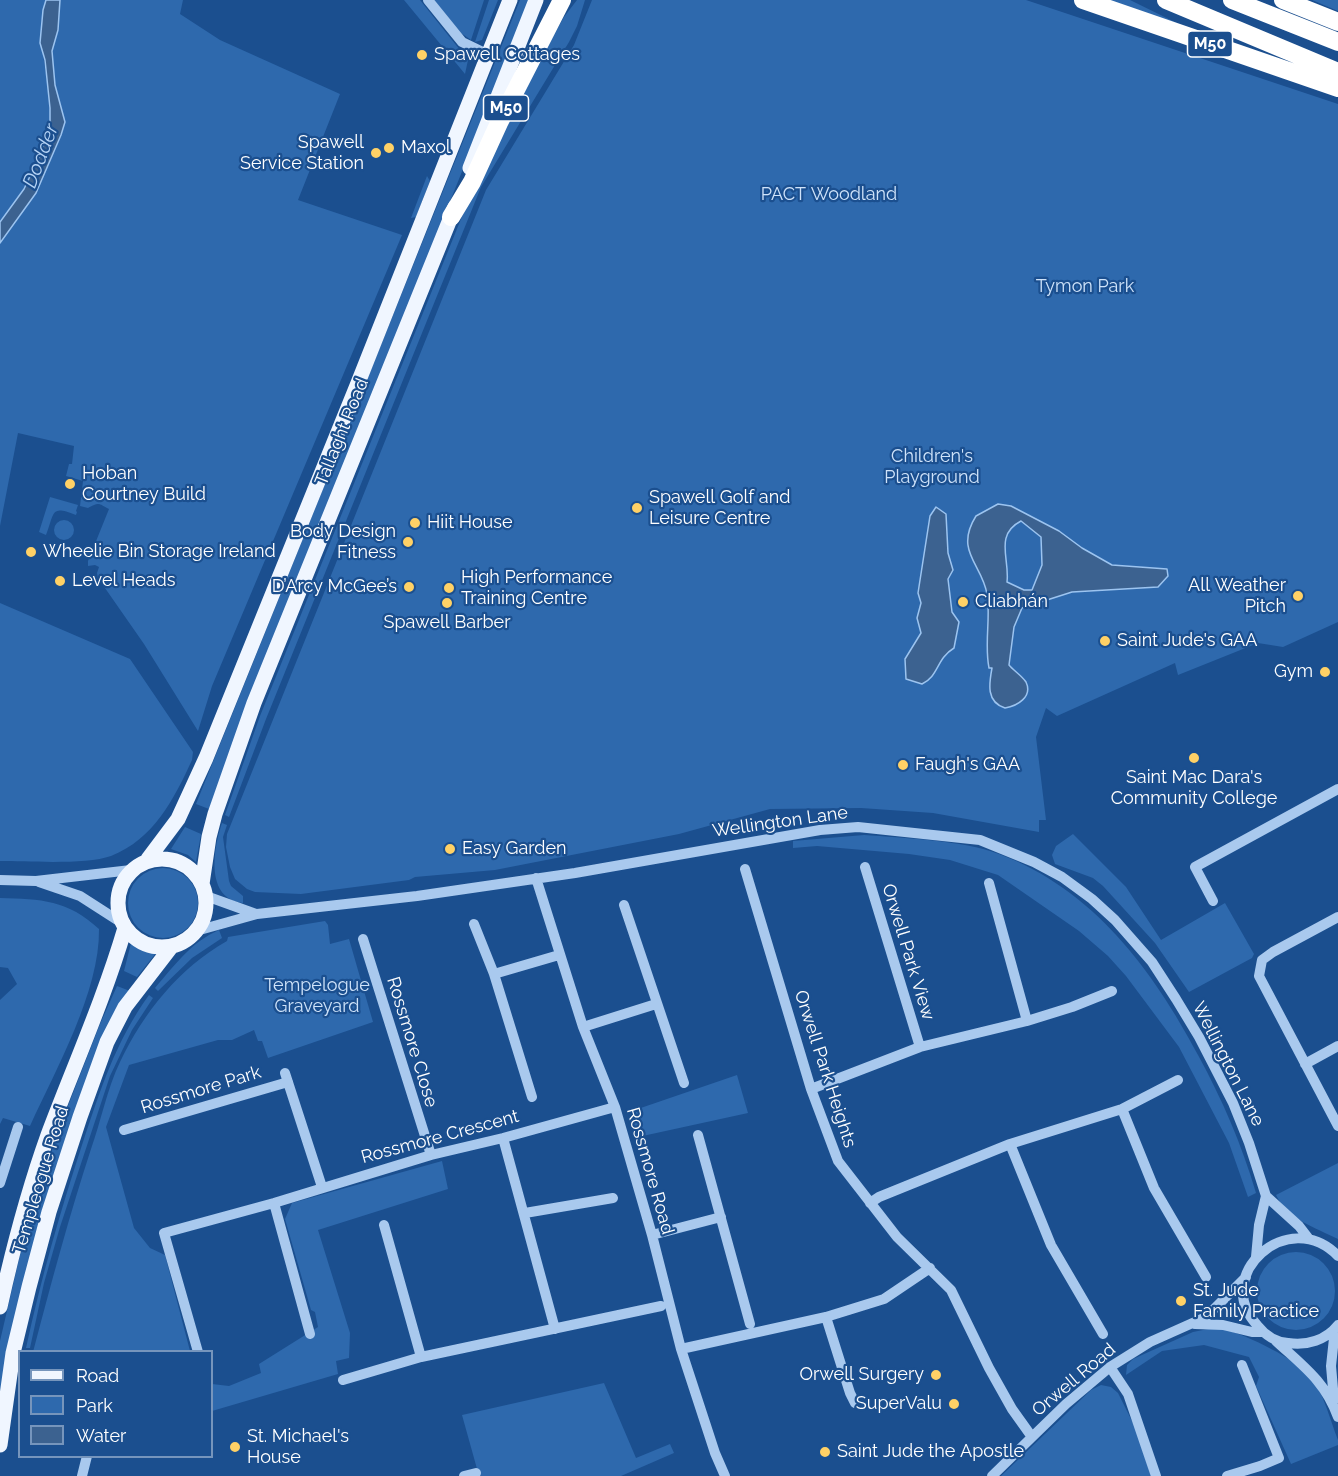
<!DOCTYPE html>
<html>
<head>
<meta charset="utf-8">
<style>
  body { margin:0 }
  #map { position:relative; width:1338px; height:1476px; overflow:hidden; background:#1b4f8f; font-family:Raleway,sans-serif }
  canvas { display:block }
  .legend { position:absolute; left:18px; top:1350px; width:195px; height:108px; box-sizing:border-box; background:#1b4f8f; border:2px solid #7695bc; margin:0; padding:8px 10px; list-style:none; font-size:18px; color:#fff }
  .legend li { display:flex; align-items:center; gap:12px; height:30px }
  .legend b { width:30px; border:2px solid #7695bc }
</style>
</head>
<body>
<div id="map">
<canvas width="1338" height="1476"></canvas>
<ul class="legend">
<li><b style="height:8px;background:#f0f6ff"></b>Road</li>
<li><b style="height:16px;background:#2e69ad"></b>Park</li>
<li><b style="height:16px;background:#3c6290"></b>Water</li>
</ul>
</div>
<script>
const ctx = document.querySelector('canvas').getContext('2d');
ctx.lineJoin = 'round';
function fill(path, color) { ctx.fillStyle = color; ctx.fill(path, 'evenodd'); }
function stroke(path, color, width, dash) { ctx.strokeStyle = color; ctx.lineWidth = width; ctx.lineCap = dash ? 'butt' : 'round'; ctx.setLineDash(dash || []); ctx.stroke(path); }
function drawText(font, color, halo, rows, align = 'center') {
  ctx.font = font + ' Raleway,sans-serif'; ctx.lineWidth = 4.5; ctx.setLineDash([]); ctx.textBaseline = 'middle'; ctx.strokeStyle = halo; ctx.fillStyle = color; for (const [text, x, y, turn = 0] of rows) {
    ctx.save(); ctx.translate(x, y); ctx.rotate((+turn || 0) * Math.PI / 180); ctx.textAlign = isNaN(turn) ? turn : align; if (halo) ctx.strokeText(text, 0, 0); ctx.fillText(text, 0, 0); ctx.restore();
  }
}
fill(new Path2D(`
  M0,0H46C34,38 49,71 50,110C52,151 24,190 0,222Z
  M60,0H183L180,14L220,40L340,94L298,200L402,235L212,686L198,731L144,644L98,578L97,573L99,567L95,565L88,566V561L109,509C99,504 100,501 88,508L80,506L83,481L66,476L69,464H72L74,446L18,433L0,526V243L10,227L27,206L61,135L65,122L55,85L52,51L58,30Z
  M404,0H420L468,60L465,74Z
  M434,0H484L471,40L461,33Z
  M489,0H498L482,40L475,42Z
  M520,0H531L249,701L209,809L196,804Z
  M577,0H585L577,26L569,42L481,187L266,719L229,817L225,815L260,716L463,214L545,50L564,17Z
  M592,0H1026L1338,104V622L1283,647L1258,643L1178,675L1175,663L1057,716L1046,708L1036,737L1046,820H1039V832L933,813L861,808L770,809L679,834L495,870L415,877L409,880L301,894L255,892L247,889L235,879L230,867L226,847L227,834L486,190L574,45Z
  M1106,0H1130L1183,26Z
  M1312,0H1338V11Z
  M427,176L430,181L416,217L411,218Z
  M50,497L78,505L76,511L77,512L76,515C50,505 55,512 46,535L39,532Z
  M54 530a10 10 0 1 1 20 0a10 10 0 1 1-20 0Z
  M0,603L130,659L193,752L192,760C174,799 154,839 111,856C86,865 28,861 0,861Z
  M222,823L227,825L223,837L229,881L231,886L243,896V903C205,899 213,849 222,823Z
  M185,827L201,834L196,862L188,855L171,849Z
  M1073,834L1126,887L1161,940L1225,903L1254,954L1252,958L1189,992L1155,943L1103,886L1093,878L1055,864L1052,855L1056,846Z
  M864,835C903,838 962,840 999,854C1093,889 1153,970 1198,1055C1222,1099 1242,1145 1256,1193L1248,1197L1229,1143L1179,1047L1126,976L1108,956L1079,931L998,875L950,860L909,854L817,846L793,848V841Z
  M128 903a35 35 0 1 1 70 0a35 35 0 1 1-70 0Z
  M0,898C41,899 68,900 99,929C100,991 56,1069 30,1126L3,1118L0,1124V1000L17,984L8,968L0,967Z
  M325,921L328,925L330,944L349,939L373,1022L268,1058L262,1041H258L254,1030L232,1040H218L129,1065L106,1127L134,1228L150,1248L165,1255L190,1351L33,1352C51,1284 69,1216 91,1149C101,1121 107,1089 120,1062C144,1012 179,968 227,941L228,937Z
  M219,930L222,938L192,958L158,991L155,988C174,966 191,942 219,930Z
  M131,943L146,952L156,953L137,977L124,971Z
  M117,986L130,991L103,1037L0,1401V1341L20,1255L57,1134L100,1024Z
  M149,995L153,998L132,1030L110,1076L60,1227L44,1283L30,1348H26C41,1279 60,1212 82,1145C100,1091 115,1042 149,995Z
  M737,1075L748,1113L638,1137L629,1112Z
  M442,1161L448,1189L318,1230L350,1333L349,1358L336,1361L338,1374L212,1411V1384L229,1386L261,1373L259,1364L318,1327L315,1312L311,1310L285,1219L292,1203Z
  M1338,1163V1239C1316,1228 1287,1219 1276,1195Z
  M1257 1291a39 39 0 1 1 78 0a39 39 0 1 1-78 0Z
  M1208,1329C1214,1329 1221,1329 1226,1330C1245,1334 1299,1361 1311,1376C1324,1394 1330,1420 1338,1440V1445L1291,1464L1256,1386L1259,1377L1249,1357L1204,1345L1162,1351L1126,1375L1127,1365L1133,1359L1193,1332Z
  M604,1383L636,1458L670,1444L674,1453L621,1476H479L462,1415Z
  M1101,1385L1111,1387L1118,1393L1136,1429L1151,1476H1001L1091,1390Z`), '#2e69ad');
const water = new Path2D(`
  M46,0H60L58,30L52,51L55,85L65,122L61,135L36,193L0,243V222L24,189L40,155L50,127V108L45,60L40,43L43,10Z
  M998,504L1011,506L1059,531L1082,548L1112,565L1167,569L1168,576L1158,587L1072,592L1022,608L1014,627L1009,665C1013,670 1022,676 1026,682C1033,697 1017,706 1005,708C986,702 989,684 992,668H989C984,643 991,618 987,594C982,564 954,551 976,516ZM1021,521L1041,537L1042,565L1032,590H1024L1007,582C1010,559 994,535 1021,521Z
  M936,507L946,514L948,553L953,570L948,579L952,612L959,622L954,648C936,659 939,676 922,684L906,679L905,659L921,633L917,618L921,603L918,593L930,516Z`);
fill(water, '#3c6290');
stroke(water, '#9cc4f0', 1.5);
stroke(new Path2D(`
  M428,0L462,42L489,55
  M865,867L920,1047
  M745,869L811,1089L838,1161L897,1237L951,1290L989,1368L1012,1409L1032,1437
  M536,878L583,1027L615,1107L652,1235L681,1349L715,1453L725,1476
  M0,880L36,881L131,870
  M39,882L80,896L122,923
  M989,883L1027,1021
  M206,896L256,914
  M1213,901L1195,867L1338,789
  M624,905L684,1083
  M1338,917L1273,952L1262,960L1259,976L1338,1126
  M474,924L494,974L532,1097
  M196,931L257,914L417,896L575,873L820,830L858,827L980,840L1034,862L1062,877L1092,899L1115,920L1152,962L1176,999L1199,1037L1233,1103L1249,1143L1266,1196L1299,1226L1309,1239
  M363,939L431,1155
  M494,974L559,955
  M583,1027L656,1004
  M1305,1064L1338,1046
  M285,1073L322,1187
  M811,1089L920,1047L1027,1021L1072,1007L1112,991
  M1122,1109L1154,1188L1206,1277
  M124,1130L288,1082
  M698,1135L750,1324
  M503,1138L555,1329
  M1010,1144L1051,1245L1103,1334
  M0,1183L18,1127
  M274,1203L310,1334
  M870,1203L879,1197L1010,1144L1122,1109L1178,1080
  M525,1213L613,1198
  M384,1225L421,1357
  M652,1235L721,1217
  M1338,1256C1288,1205 1211,1276 1257,1325C1265,1335 1275,1342 1288,1343C1307,1346 1326,1340 1338,1325
  M1256,1257L1259,1225L1266,1196
  M826,1317L850,1393L855,1403
  M1195,1324L1223,1325L1252,1332H1263
  M1276,1341C1303,1366 1325,1381 1338,1417
  M681,1349L826,1317L884,1299L930,1268
  M198,1352L164,1233L274,1203L431,1155L503,1138L615,1107
  M1110,1367L1128,1394L1156,1476
  M343,1380L421,1357L661,1306
  M1334,1400L1331,1366L1335,1329
  M82,1476L87,1456
  M464,1476L476,1473
  M992,1476L1066,1404L1110,1367L1150,1342L1206,1317L1246,1277
  M1227,1476L1260,1466L1279,1458L1242,1365`), '#a9c9ee', 10);
stroke(new Path2D(`
  M470,168L536,0
  M118 903a44 44 0 1 1 88 0a44 44 0 1 1-88 0Z
  M148,859L178,819L206,758L358,383L510,0
  M202,884L209,837L215,814L254,703L455,207
  M0,1307C13,1248 28,1191 48,1135C74,1066 104,999 125,928
  M0,1445L13,1353L29,1287L49,1212L80,1117L107,1042L125,1007L172,946`), '#f0f6ff', 15);
stroke(new Path2D(`
  M1083,0L1338,88
  M1166,0L1338,72
  M1232,0L1338,42
  M1283,0L1338,22
  M451,217L472,182L499,123L562,0`), '#fff', 18);
for (const [x, y, r, color] of [
  [422,55,6,"#ffd166"],
  [389,148,6,"#ffd166"],
  [376,153,6,"#ffd166"],
  [70,484,6,"#ffd166"],
  [637,508,6,"#ffd166"],
  [415,523,6,"#ffd166"],
  [408,542,6,"#ffd166"],
  [31,552,6,"#ffd166"],
  [60,581,6,"#ffd166"],
  [409,587,6,"#ffd166"],
  [449,588,6,"#ffd166"],
  [1298,596,6,"#ffd166"],
  [963,602,6,"#ffd166"],
  [447,603,6,"#ffd166"],
  [1105,641,6,"#ffd166"],
  [1325,672,6,"#ffd166"],
  [1194,758,6,"#ffd166"],
  [903,765,6,"#ffd166"],
  [450,849,6,"#ffd166"],
  [1181,1301,6,"#ffd166"],
  [936,1375,6,"#ffd166"],
  [954,1404,6,"#ffd166"],
  [235,1447,6,"#ffd166"],
  [825,1452,6,"#ffd166"]
]) { const dot = new Path2D(); dot.arc(x, y, r, 0, 2 * Math.PI); ctx.fillStyle = color; ctx.fill(dot); stroke(dot, '#1b4f8f', 2); }
for (const [x, y, w] of [
  [1210,44,45],
  [506,108,45]
]) { const box = new Path2D(); box.roundRect(x - w / 2, y - 13, w, 26, 4.5); ctx.fillStyle = '#1b4f8f'; ctx.fill(box); stroke(box, '#fff', 1.5); }
drawText('bold 16px', '#fff', null, [
  ["M50",1210,44],
  ["M50",506,108]
]);
drawText('18px', '#fff', '#1b4f8f', [
  ["Spawell Cottages",434,55],
  ["Spawell",364,143,"right"],
  ["Service Station",364,164,"right"],
  ["Maxol",401,148],
  ["Hoban",82,474],
  ["Courtney Build",82,495],
  ["Spawell Golf and",649,498],
  ["Leisure Centre",649,519],
  ["Hiit House",427,523],
  ["Body Design",396,532,"right"],
  ["Fitness",396,553,"right"],
  ["Wheelie Bin Storage Ireland",43,552],
  ["High Performance",461,578],
  ["Training Centre",461,599],
  ["Level Heads",72,581],
  ["All Weather",1286,586,"right"],
  ["Pitch",1286,607,"right"],
  ["D’Arcy McGee’s",397,587,"right"],
  ["Cliabhán",975,602],
  ["Spawell Barber",447,623,"center"],
  ["Saint Jude's GAA",1117,641],
  ["Gym",1313,672,"right"],
  ["Faugh's GAA",915,765],
  ["Saint Mac Dara's",1194,778,"center"],
  ["Community College",1194,799,"center"],
  ["Easy Garden",462,849],
  ["St. Jude",1193,1291],
  ["Family Practice",1193,1312],
  ["Orwell Surgery",924,1375,"right"],
  ["SuperValu",942,1404,"right"],
  ["St. Michael's",247,1437],
  ["House",247,1458],
  ["Saint Jude the Apostle",837,1452]
], 'left');
drawText('18px', '#cfe3fa', '#1b4f8f', [
  ["PACT Woodland",829,195],
  ["Tymon Park",1085,287],
  ["Children's",932,457],
  ["Playground",932,478],
  ["Tempelogue",317,986],
  ["Graveyard",317,1007]
]);
drawText('18px', '#fff', '#1b4f8f', [
  ["Tallaght Road",342,432,-68],
  ["Wellington Lane",780,822,-8],
  ["Orwell Park View",908,952,73],
  ["Rossmore Close",412,1042,73],
  ["Wellington Lane",1228,1064,63],
  ["Orwell Park Heights",825,1069,72],
  ["Rossmore Park",201,1090,-17],
  ["Rossmore Crescent",440,1137,-15],
  ["Rossmore Road",650,1171,74],
  ["Templeogue Road",41,1180,-73],
  ["Orwell Road",1074,1380,-40]
]);
drawText('italic 20px', '#b5d3f5', '#1b4f8f', [
  ["Dodder",41,156,-69]
]);
</script>
</body>
</html>
